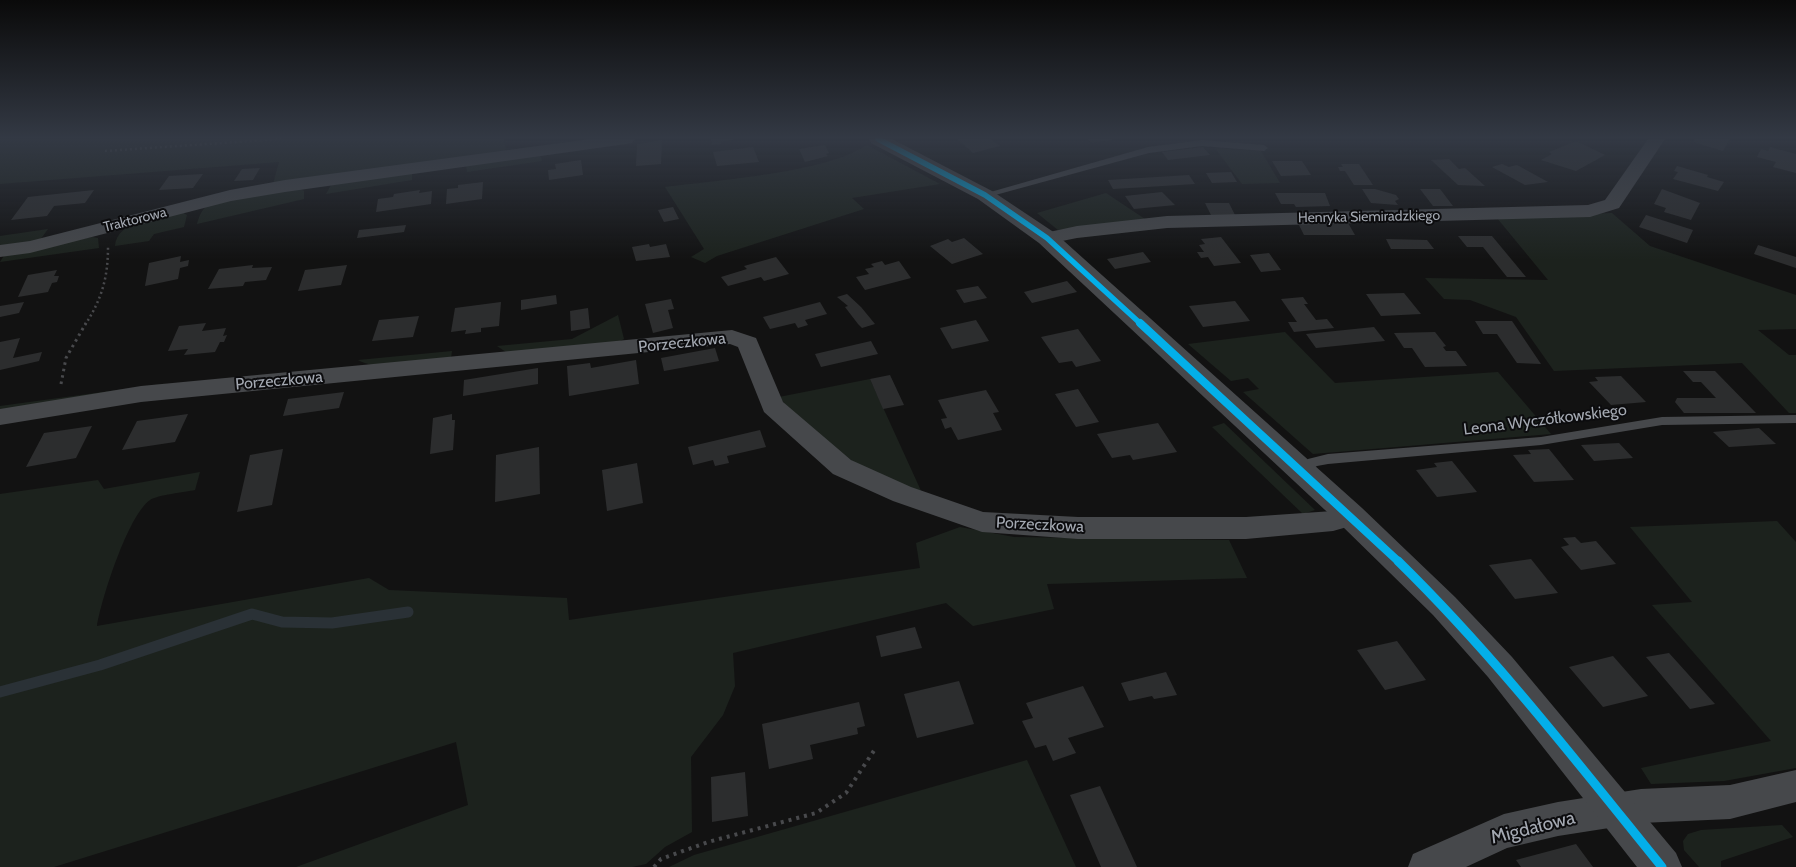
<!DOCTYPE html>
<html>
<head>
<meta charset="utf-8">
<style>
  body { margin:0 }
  canvas { display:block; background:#121212 }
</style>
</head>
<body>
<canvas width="1796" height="867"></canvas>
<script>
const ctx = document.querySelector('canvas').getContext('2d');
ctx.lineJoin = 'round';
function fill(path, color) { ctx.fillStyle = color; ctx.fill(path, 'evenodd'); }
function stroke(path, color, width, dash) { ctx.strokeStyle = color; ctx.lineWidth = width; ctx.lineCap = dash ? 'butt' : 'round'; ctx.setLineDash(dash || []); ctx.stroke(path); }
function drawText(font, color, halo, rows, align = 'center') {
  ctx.font = font + ' Cabin,sans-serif'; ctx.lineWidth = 4; ctx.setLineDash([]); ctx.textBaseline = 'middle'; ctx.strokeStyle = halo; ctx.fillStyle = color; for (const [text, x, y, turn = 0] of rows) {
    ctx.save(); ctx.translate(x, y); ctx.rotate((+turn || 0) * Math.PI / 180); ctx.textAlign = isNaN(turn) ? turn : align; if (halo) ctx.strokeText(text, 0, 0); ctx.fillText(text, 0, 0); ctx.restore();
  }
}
fill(new Path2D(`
  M0,139H504L506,151L273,184L279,162L0,184Z
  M867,145L940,184L852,198L864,209L717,256L705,263L691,257L704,249L665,187C717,180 825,173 867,145Z
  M1215,148L1261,151L1280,183L1242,184Z
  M540,153L542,161L467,172L466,164Z
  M412,172V180L326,194L331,185Z
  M299,187L304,191V199L197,224C201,211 203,207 215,202Z
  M1106,193L1148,221L1058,230L1037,213Z
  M182,212L187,215L184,227L154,234L149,241L115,246C117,219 162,217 182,212Z
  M1612,213L1650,246L1796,295V329L1758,330L1789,355H1796V413H1789L1742,363L1554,371L1516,317L1470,300L1444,299L1425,278L1548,280L1497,218Z
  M48,229L40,240L0,247V236Z
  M92,237L98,238L99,248L0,262L5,254Z
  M618,315L624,339L616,343L506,352L497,346L572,339Z
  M1285,332L1335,383L1498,372L1551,434L1313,454L1243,392L1259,389L1248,378L1231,381L1188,344Z
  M452,351L451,358C426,361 380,373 358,360Z
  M870,379L922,493L855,463L796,417L779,397Z
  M169,383L0,413V406Z
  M1224,423L1315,510L1303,514L1212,427Z
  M200,472L195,490C185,492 157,495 150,500C128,515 101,600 97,626L369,578L389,590L567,598L569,620L920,568L916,543L960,527L1014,537L1229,540L1247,578L1047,584L1054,609L973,626L946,603L733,653L735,686L723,715L691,757L692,832L665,847L646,864L632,867H296L468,805L456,742L54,867H0V494L98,480L104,489Z
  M1777,521L1796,542V768L1724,781L1651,784L1641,768L1771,741L1652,605L1692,602L1630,527Z
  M1027,760L1076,867H669L694,855Z
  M1782,825L1793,837L1721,861V867H1699L1684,850L1683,841L1688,834L1701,830Z`), '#1c221d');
stroke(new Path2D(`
  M0,692L100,665L252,614L282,622L332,623L408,612`), '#2a3136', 11);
fill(new Path2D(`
  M711,139H733V140L721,141V144L712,145Z
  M957,139H991L1000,146L973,153Z
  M1087,139H1112V140L1092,143Z
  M1695,139H1730L1723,151L1693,142Z
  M662,140L661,164L636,166L637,144Z
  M1576,141L1605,155L1576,171L1541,160L1552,154L1549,152Z
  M825,145L829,153L826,154L828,156L805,162L799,149Z
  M753,147L759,162L717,166L713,152Z
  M1203,147L1210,155L1168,160L1162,152Z
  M1770,147L1796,154V173L1773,167L1776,162L1757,157L1761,149L1768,151Z
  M1449,159L1459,169L1465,168L1485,186L1458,185L1431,160Z
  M581,160L583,175L549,180L548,170L556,169L555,164Z
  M1272,161H1302L1311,175L1281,176Z
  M1341,164H1359L1373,185H1354L1345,171H1340L1338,167H1343Z
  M1502,164L1509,167L1517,165L1548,182L1525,185L1492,167Z
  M1677,166L1708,175L1707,177L1724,182L1718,191L1673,179L1678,172L1674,171Z
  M260,168L253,180L234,181L242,169Z
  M1231,172L1237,182L1212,183L1206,173Z
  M203,174L193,188L159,190L169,176Z
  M1189,175L1195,184L1113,189L1108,180Z
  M483,182L482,199L446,204L447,189L458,188V185Z
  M1362,189H1375L1396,195L1399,199L1395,201L1398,205L1371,203Z
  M1420,189H1440L1453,206H1433Z
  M1662,189L1700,203L1691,220L1664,212L1666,208L1654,204Z
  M94,190L85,203L54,206L47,216L11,220L28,197Z
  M420,190L419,193L432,191L431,204L376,212L378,199L393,197L394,194Z
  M1162,192L1175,205L1134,209L1125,196Z
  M1275,193H1325L1330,206L1296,207L1294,204H1281Z
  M1205,203H1229L1235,215H1211Z
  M673,207L679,219L664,222L658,210Z
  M1646,215L1693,230L1687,243L1639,227Z
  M1298,223H1348L1355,235H1304Z
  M406,225L404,232L357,238L359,230Z
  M1458,236H1492L1526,277H1507L1483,247H1467Z
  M1221,237L1241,263L1214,266L1208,257L1201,258L1197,252H1204L1199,245L1205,244L1201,239Z
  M964,238L983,254L952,264L930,246L948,239L952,242Z
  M1386,239L1427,240L1434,249H1391Z
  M649,244L650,247L666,244L670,257L636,261L632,247Z
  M1758,245L1796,257V268L1754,254Z
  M1143,252L1151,262L1115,269L1107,259Z
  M1269,253L1281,270L1261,272L1250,255Z
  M181,256L180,262L189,260L188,266L180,268L178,279L145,286L149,263Z
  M776,257L789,274L764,281L761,277L728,286L721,277L747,269L744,266Z
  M882,261L885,265L899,261L911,278L865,290L856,277L869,274L865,269L874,267L871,264Z
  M253,265L252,268L272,267L266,280L245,282L243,286L208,289L219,269Z
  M347,265L341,285L298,291L305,270Z
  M57,270L54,276H59L57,282L52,283L48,292L18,297L28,275Z
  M1067,281L1077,292L1032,303L1024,292Z
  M978,286L987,298L964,303L956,290Z
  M1404,293L1421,314L1381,316L1366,294Z
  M847,294L861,307L875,324L862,328L858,324L845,307L848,306L837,297Z
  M556,295L557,304L521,310V300Z
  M1303,297L1308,304H1304L1316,320L1327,319L1334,328L1294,332L1288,322H1297L1281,299Z
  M671,299L674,309L668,310L673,328L653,333L645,304Z
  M1235,301L1250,321L1203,327L1189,306Z
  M24,302L19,313L0,317V306Z
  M501,302L499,326L481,328V332L465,334L466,330L451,332L455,308Z
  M820,302L827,314L805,320L808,325L798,328L795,323L770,329L763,317Z
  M588,308L590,328L571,331L570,311Z
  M419,316L413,337L372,341L379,320Z
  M976,320L989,341L952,349L940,328Z
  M1475,321H1512L1541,364L1517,363L1497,334H1483Z
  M206,323L202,331L226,328L223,336L227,335L224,342H220L215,352L184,355L188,349L168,351L179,326Z
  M1374,327L1385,341L1316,348L1306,334Z
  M1078,329L1101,361L1076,367L1072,361L1059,363L1041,337Z
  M1435,332L1446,346L1443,347L1446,351H1456L1467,366L1425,367L1412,348H1404L1394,333Z
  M20,338L13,358L42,352L39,361L0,370V342Z
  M871,341L878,354L821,367L815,354Z
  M715,348L719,361L664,371L661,358Z
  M636,360L639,384L569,396L567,366L590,363L591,368Z
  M538,368V384L463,396L464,380Z
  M1683,371H1715L1756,413H1684L1675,402L1677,398H1716L1701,382H1693Z
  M890,375L904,405L883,409L870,379Z
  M1621,376L1646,402L1611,405L1589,382L1598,381L1595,377Z
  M1078,389L1099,422L1076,427L1055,394Z
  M986,390L999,412L993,413L1002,430L958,440L951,427L945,429L941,419L947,418L938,400Z
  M344,392L339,408L283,416L288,399Z
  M188,414L175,442L122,450L137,421Z
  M452,414V420H455L453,450L430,454L433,418Z
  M1158,423L1177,452L1133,460L1130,455L1112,458L1097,434Z
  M92,426L76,458L26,467L44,433Z
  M1759,428L1776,444L1729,447L1713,432Z
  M760,430L766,447L727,456L729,463L715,466L713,460L693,465L688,447Z
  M1619,443L1633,458L1594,461L1581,445Z
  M539,447L540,494L495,502L496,455Z
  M283,449L272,505L237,512L250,455Z
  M1549,449L1574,480L1534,482L1513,455L1531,454L1528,450Z
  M1452,461L1477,492L1437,497L1416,470L1437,467L1434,463Z
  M637,463L643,503L607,511L602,470Z
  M1575,537L1581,543L1596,541L1616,564L1581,570L1561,547L1569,545L1563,538Z
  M1531,559L1558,593L1515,599L1489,565Z
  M915,627L922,648L881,657L876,636Z
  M1397,641L1426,680L1385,690L1357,650Z
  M1669,653L1715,704L1690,709L1646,657Z
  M1613,656L1648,696L1603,707L1569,667Z
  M1166,672L1177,695L1154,699L1152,696L1129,701L1121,683Z
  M959,681L974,724L917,738L904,694Z
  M1083,686L1104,727L1068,738L1076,753L1053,761L1046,745L1035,748L1022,721L1033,718L1026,703Z
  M859,702L865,726L857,728L858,734L810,745L813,759L769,769L762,724Z
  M745,772L748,816L712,822L711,777Z
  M1100,786L1137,867H1101L1070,795Z
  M1576,844L1593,867H1521L1516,860Z`), '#2c2d2e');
stroke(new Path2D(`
  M105,151L281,139
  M85,325C102,299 108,277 108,247`), '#48494c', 2.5, [2, 3]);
stroke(new Path2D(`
  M61,384L66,358L86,323`), '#48494c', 3, [2.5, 4]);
stroke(new Path2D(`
  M654,867L661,859L708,842L816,813L846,793L875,749`), '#48494c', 4, [3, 5]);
fill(new Path2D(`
  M1202,140L1264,145L1268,148L1264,151L1202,146L1149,153L988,197H982L980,195L1148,147Z
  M1796,415V423L1662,425L1541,445L1328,464L1317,466L1300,475L1295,473L1294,470L1308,459L1328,454L1541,437L1662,417Z`), '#46484b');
fill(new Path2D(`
  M590,139H635L632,143L626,144L285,192L231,201L30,253L0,257V245L30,241L230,190L285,180Z
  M1648,139H1665L1619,208L1590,217L1167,228L1077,238L1047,244L1040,242L1037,238L1040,234L1077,226L1167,216L1588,205L1605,200Z
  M732,330L756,338L783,402L851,460L911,487L983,512L1078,517H1246L1333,511L1351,506L1361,509L1365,516L1361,523L1333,531L1246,539H1078L982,532L893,501L833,474L764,412L738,347L730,344L141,402L0,425V409L141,386Z
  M1796,770V802L1730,819L1641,823L1558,836L1507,848L1466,867H1408L1413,854L1504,814L1558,802L1641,789L1730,785Z`), '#46484b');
fill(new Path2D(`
  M869,139H892L992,191L1055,233L1362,508L1455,597L1512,657L1676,853L1682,867H1637L1488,677L1433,615L1340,524L1039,243L978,199L871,143Z`), '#46484b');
stroke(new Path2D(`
  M878,139L985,195L1047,238L1142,325`), '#03afe9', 5.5);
stroke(new Path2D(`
  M1140,323L1399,562`), '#03afe9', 8);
stroke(new Path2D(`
  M1398,561C1495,656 1577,762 1662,867`), '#03afe9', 9);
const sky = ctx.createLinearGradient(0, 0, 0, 260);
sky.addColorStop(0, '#0a0a0a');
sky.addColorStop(0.53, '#333944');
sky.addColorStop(1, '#33394400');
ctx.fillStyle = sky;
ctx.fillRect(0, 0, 1796, 260);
drawText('14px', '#a4a9b2', '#0c0c0e', [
  ["Henryka Siemiradzkiego",1369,217,-1],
  ["Traktorowa",135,220,-14]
]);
drawText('16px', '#a4a9b2', '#0c0c0e', [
  ["Porzeczkowa",682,343,-6],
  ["Porzeczkowa",279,381,-5],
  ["Leona Wyczółkowskiego",1545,420,-7],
  ["Porzeczkowa",1040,525,3]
]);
drawText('19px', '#a4a9b2', '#0c0c0e', [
  ["Migdałowa",1533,828,-14]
]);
</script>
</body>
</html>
